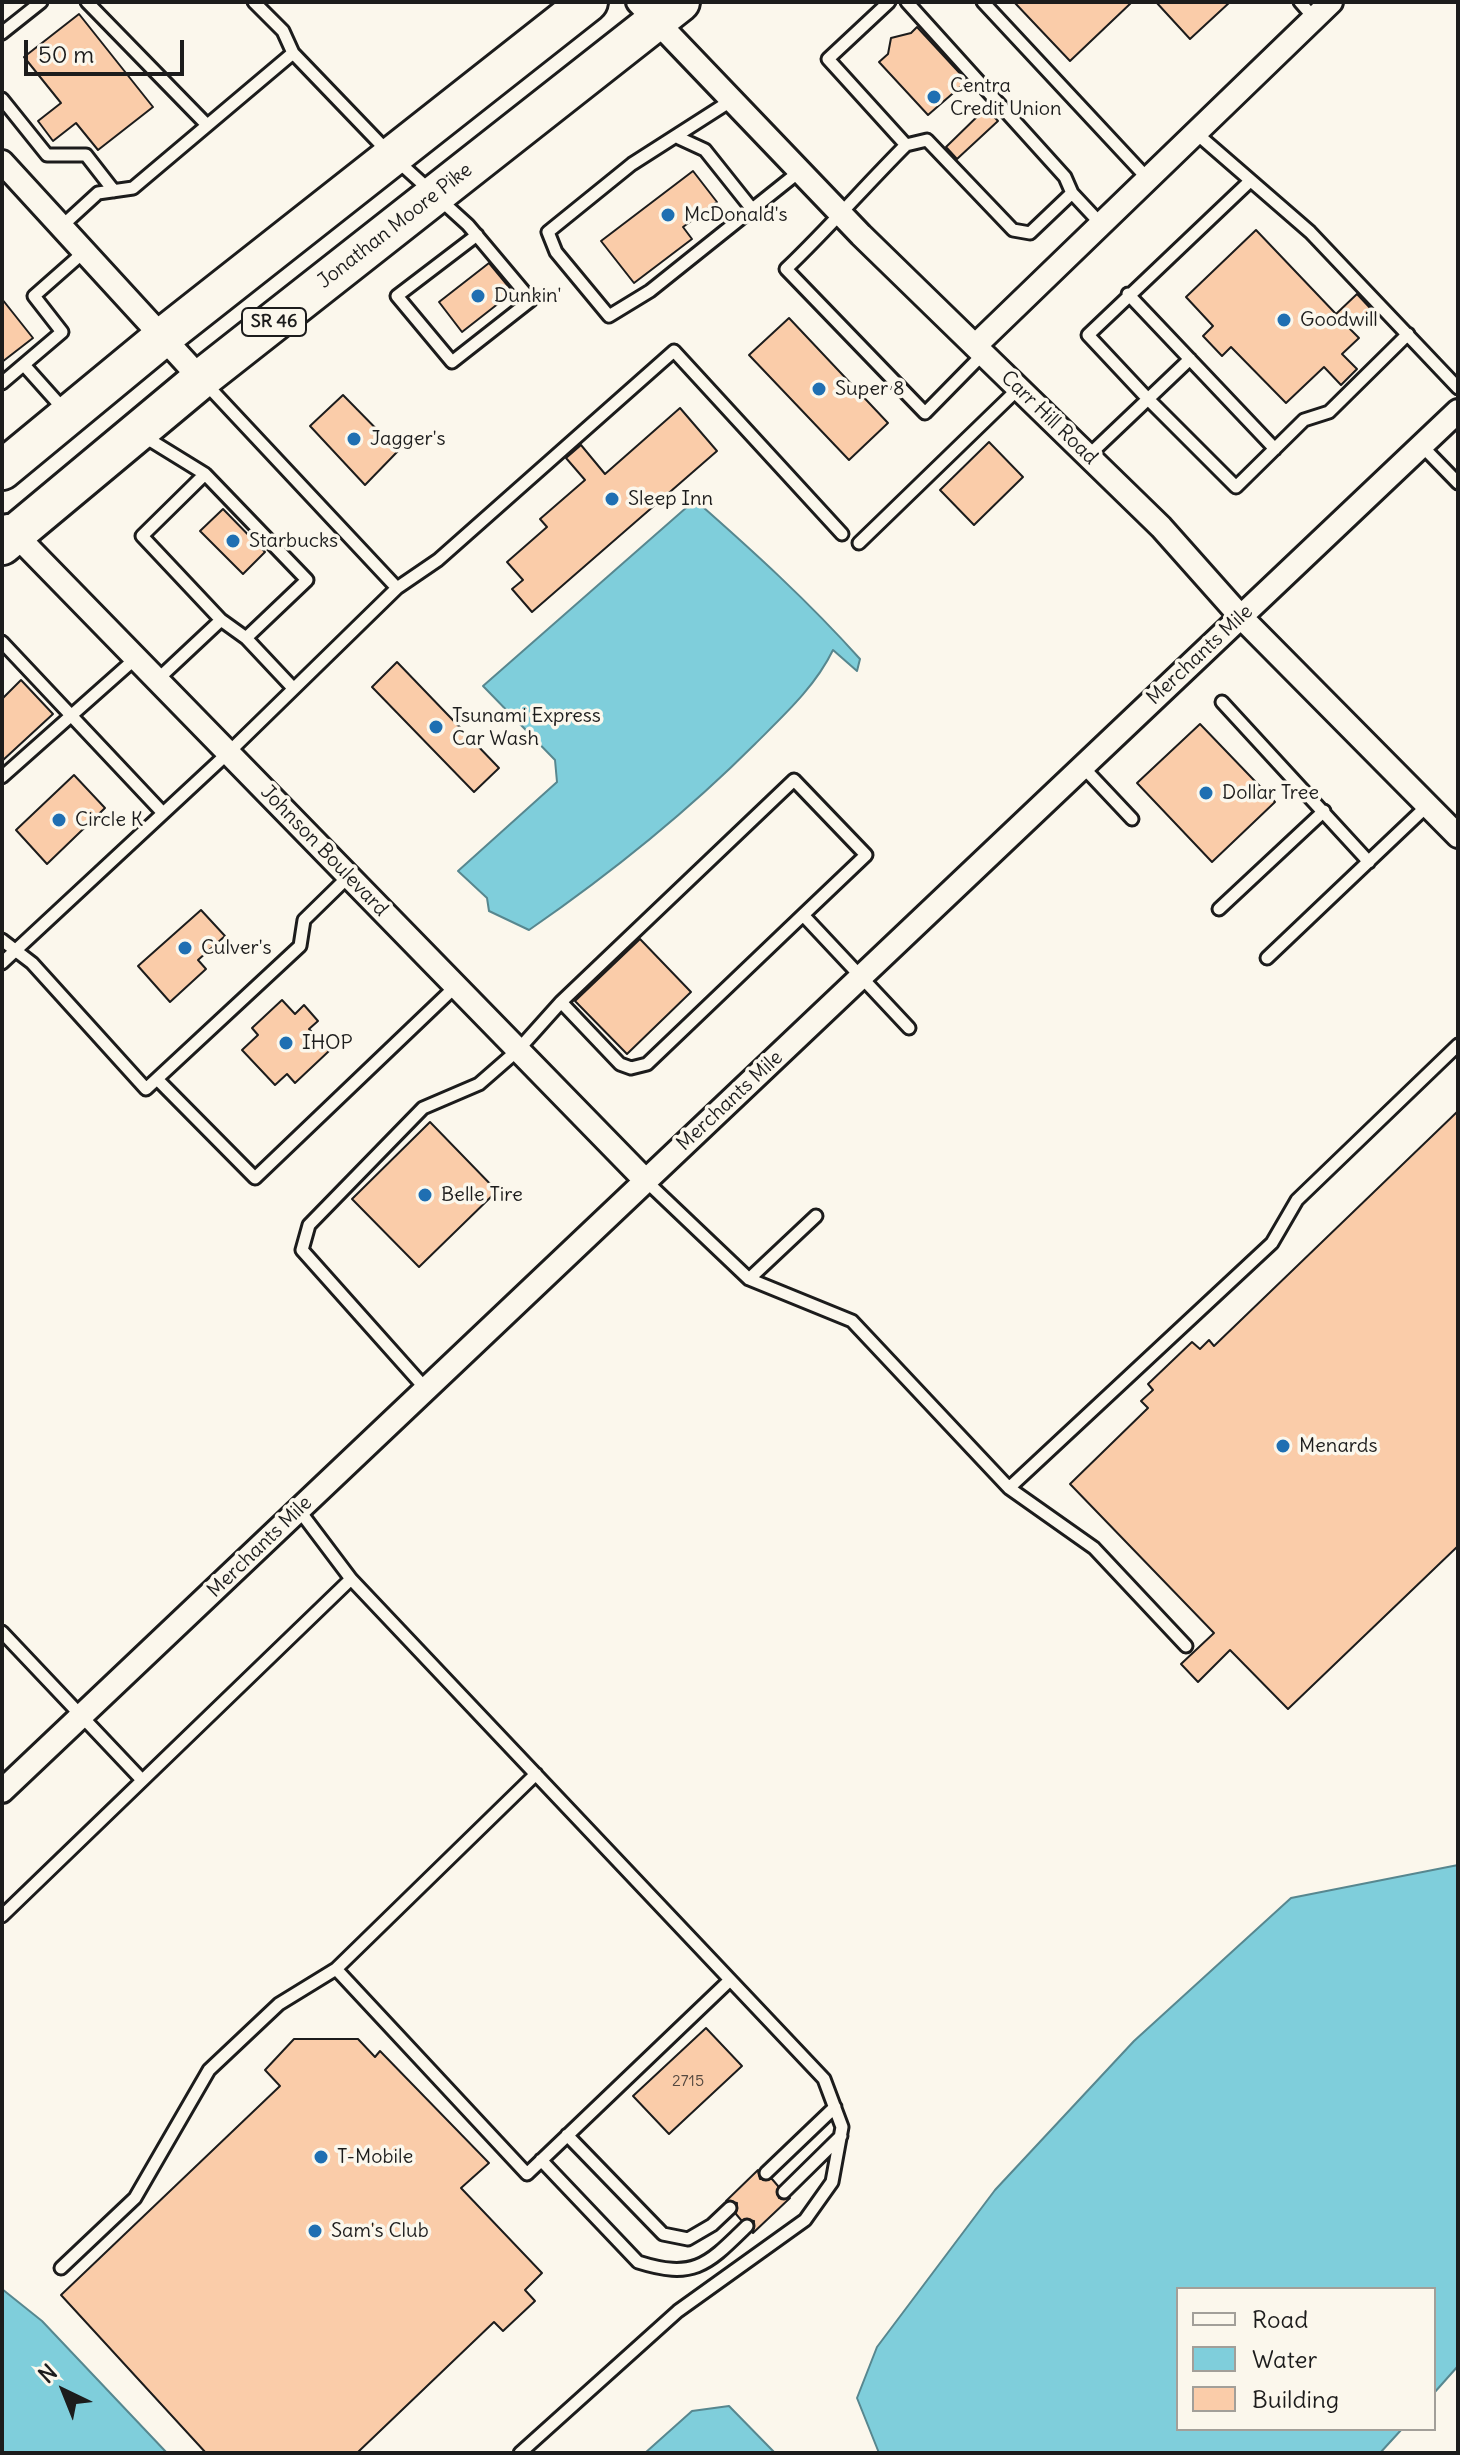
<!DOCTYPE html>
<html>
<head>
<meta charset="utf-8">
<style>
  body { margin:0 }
  #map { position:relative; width:1460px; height:2455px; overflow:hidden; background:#fbf7ec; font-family:Delius,sans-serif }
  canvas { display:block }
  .frame { position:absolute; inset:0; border:4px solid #1c1c1c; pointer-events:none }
  .legend { position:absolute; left:1176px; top:2287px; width:260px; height:144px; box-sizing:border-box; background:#fbf7ec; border:2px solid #a29f99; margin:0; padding:10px 14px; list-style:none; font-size:24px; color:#1c1c1c }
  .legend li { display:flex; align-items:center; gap:16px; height:40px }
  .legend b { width:40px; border:2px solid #a29f99 }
  .north { position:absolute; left:24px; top:2351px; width:80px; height:80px; -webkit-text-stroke:6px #fbf7ec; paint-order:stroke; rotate:317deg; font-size:22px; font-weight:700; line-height:32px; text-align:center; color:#1c1c1c }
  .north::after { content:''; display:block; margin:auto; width:28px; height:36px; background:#1c1c1c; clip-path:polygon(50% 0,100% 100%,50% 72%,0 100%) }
  .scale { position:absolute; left:24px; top:40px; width:160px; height:36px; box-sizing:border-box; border:4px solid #1c1c1c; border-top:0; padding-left:10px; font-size:24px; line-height:28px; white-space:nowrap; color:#1c1c1c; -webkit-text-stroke:6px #fbf7ec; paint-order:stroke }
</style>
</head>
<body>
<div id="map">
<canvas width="1460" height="2455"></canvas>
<div class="frame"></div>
<ul class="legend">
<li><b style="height:10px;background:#fbf7ec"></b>Road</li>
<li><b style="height:22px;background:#7fcedb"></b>Water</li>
<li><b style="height:22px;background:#facca9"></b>Building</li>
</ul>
<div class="north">N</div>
<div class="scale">50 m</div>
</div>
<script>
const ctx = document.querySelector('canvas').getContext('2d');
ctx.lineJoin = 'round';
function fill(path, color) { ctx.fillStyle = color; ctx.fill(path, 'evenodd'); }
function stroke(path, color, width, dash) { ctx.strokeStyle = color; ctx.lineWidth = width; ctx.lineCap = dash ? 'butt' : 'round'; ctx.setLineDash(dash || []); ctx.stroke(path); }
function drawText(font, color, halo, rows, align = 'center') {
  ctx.font = font + ' Delius,sans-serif'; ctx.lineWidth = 7; ctx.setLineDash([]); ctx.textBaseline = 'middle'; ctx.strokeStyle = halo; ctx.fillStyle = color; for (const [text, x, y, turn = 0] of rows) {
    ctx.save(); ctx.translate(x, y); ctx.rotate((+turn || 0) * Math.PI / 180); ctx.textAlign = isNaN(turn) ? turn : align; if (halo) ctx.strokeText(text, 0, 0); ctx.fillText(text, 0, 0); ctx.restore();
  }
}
const water = new Path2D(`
  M695,500C753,551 808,601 860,659L857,671L833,650C815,687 784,715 755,744C685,814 610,874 529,930L489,911L487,898L458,871L557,782L555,760L483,686Z
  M1458,1865V2366L1434,2393V2289H1178V2429H1402L1380,2453H879L857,2398L877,2347L995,2190L1134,2041L1291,1898Z
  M2,2289L42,2321L167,2453H2Z
  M729,2406L775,2453H645L692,2411Z`);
fill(water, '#7fcedb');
stroke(water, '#57878f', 2);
const building = new Path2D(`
  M1014,2H1132L1070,61Z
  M1156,2H1230L1190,39Z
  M79,14L153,107L98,150L76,123L53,141L38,121L61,103L24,57Z
  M917,27L967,81L928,115L879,62L888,54L891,38L911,33Z
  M986,108L998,121L957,159L946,147Z
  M693,171L717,202L683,227L692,239L634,283L601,241Z
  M1256,230L1336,314L1357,294L1371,309L1350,329L1359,338L1342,354L1357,369L1341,385L1324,367L1286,403L1231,347L1222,356L1203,336L1213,326L1186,297Z
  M489,263L513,292L462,332L439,302Z
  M2,299L33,338L2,362Z
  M789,318L888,423L849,460L749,355Z
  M343,395L398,451L365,485L310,426Z
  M680,408L717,451L532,612L512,589L523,580L507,562L547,527L540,519L585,480L566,458L581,445L605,474Z
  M989,442L1023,477L974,525L940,490Z
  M223,509L265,552L243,574L200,531Z
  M397,662L499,768L474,792L372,687Z
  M21,680L53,714L2,761V699Z
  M1200,724L1275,802L1212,862L1137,783Z
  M74,775L105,808L47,864L16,830Z
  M201,910L225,936L198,960L206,969L170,1002L138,966Z
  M640,939L691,992L627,1054L575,1001Z
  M282,1000L295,1014L304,1005L318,1021L309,1029L329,1051L295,1083L287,1074L275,1085L242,1050L258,1035L252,1028Z
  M1458,1111V1546L1288,1709L1230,1650L1198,1682L1181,1664L1214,1633L1070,1484L1148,1408L1141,1401L1153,1390L1148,1384L1192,1342L1200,1349L1209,1340L1214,1346Z
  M430,1122L497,1191L419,1267L352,1199Z
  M706,2028L742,2066L669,2134L633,2096Z
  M294,2039H358L375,2057L380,2051L489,2163L461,2188L542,2273L525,2290L535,2301L503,2331L494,2322L357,2453H206L61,2295L280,2086L265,2070Z
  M758,2170L760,2179H772L778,2186L779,2198H790L753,2233L754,2221L741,2220L736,2214L737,2203L726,2201Z`);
fill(building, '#facca9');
stroke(building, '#1c1c1c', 2);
const service = new Path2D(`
  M87,2L207,125
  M254,2L283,31L293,53
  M889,2L828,59L906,145C865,186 828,229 786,269L925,413L983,354
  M907,2L1065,177L1072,193L1101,224
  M983,2L1148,179
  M1300,2L1314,18
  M2,33L41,2
  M2,99L47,155H86L114,191
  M732,100L632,164L548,232L556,252L609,316L650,291L800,171
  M1196,133L1310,232L1458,388
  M679,138L705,150L752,209
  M906,145L927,140L1013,230L1030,233L1072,193
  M62,226L98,193L133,188L293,53L391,155L468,225L531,300L452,362L397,296L477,235
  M1128,294L1275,449
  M1190,359L1148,399L1236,487L1304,420L1329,412L1408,334
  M24,365L66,412
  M2,383L62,332L34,296L85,251
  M206,384L397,588
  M145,437L205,474
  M1422,446L1458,483
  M1088,456L1148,399L1088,335L1249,182
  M859,543L1019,388
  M221,620L246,638
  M2,642L163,813
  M157,680L221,620L142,536L205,474L307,580L246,638L293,688
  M1222,702L1369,862
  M1083,767L1132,819
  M2,777L136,658
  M1219,909L1324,811
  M2,940L32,963L146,1089L300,946L304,920L349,876
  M1267,958L1428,805
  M2,963L228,753L397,588L438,560L674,351L842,534
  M561,1002L794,780L866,855L803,915
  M157,1079L255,1178L456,986
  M646,1181L749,1279L852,1321L1009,1488L1094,1548L1186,1646
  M749,1279L816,1216
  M425,1388L302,1250L309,1225L423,1108L479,1084L518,1050L561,1002L620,1064L631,1068L647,1064L803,915L909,1028
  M1009,1488L1272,1243L1297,1200L1458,1045
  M299,1510L351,1579L824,2079L842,2127L832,2182L805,2220L678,2311L520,2453
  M2,1632L142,1780
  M2,1916L351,1579
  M336,1969L527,2174L730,1980
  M567,2135L663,2234L688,2239L712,2225L730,2208
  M541,2160L638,2262C695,2280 708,2264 747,2226
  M766,2173L835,2107
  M784,2192L841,2136
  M61,2268L135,2198L209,2070L279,2004L336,1969L536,1774`);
const minor = new Path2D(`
  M638,2L861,235L1161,527L1241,617L1458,836
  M2,162L201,379
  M975,346L1331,2
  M7,526L646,1181
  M2,1791L1458,411`);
const trunk = new Path2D(`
  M2,470L163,337L588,2
  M2,545L201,379L680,2`);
stroke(service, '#1c1c1c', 17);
stroke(minor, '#1c1c1c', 28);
stroke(trunk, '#1c1c1c', 44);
stroke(service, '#fbf7ec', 11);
stroke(minor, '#fbf7ec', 22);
stroke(trunk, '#fbf7ec', 38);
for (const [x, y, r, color] of [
  [934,97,8,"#1f6fb2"],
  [668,215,8,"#1f6fb2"],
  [478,296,8,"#1f6fb2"],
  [1284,320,8,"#1f6fb2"],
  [819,389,8,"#1f6fb2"],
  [354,439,8,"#1f6fb2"],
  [612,499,8,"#1f6fb2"],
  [233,541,8,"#1f6fb2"],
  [436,727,8,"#1f6fb2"],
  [1206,793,8,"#1f6fb2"],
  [59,820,8,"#1f6fb2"],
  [185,948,8,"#1f6fb2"],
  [286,1043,8,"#1f6fb2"],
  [425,1195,8,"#1f6fb2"],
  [1283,1446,8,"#1f6fb2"],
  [321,2157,8,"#1f6fb2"],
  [315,2231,8,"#1f6fb2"]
]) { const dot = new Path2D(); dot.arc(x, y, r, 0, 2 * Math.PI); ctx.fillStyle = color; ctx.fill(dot); stroke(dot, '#fbf7ec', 3); }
drawText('16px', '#54483f', null, [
  ["2715",688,2081]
]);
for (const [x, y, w] of [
  [274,322,64]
]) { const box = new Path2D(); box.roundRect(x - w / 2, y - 14, w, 28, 6); ctx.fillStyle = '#fbf7ec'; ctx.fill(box); stroke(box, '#1c1c1c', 2); }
drawText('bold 18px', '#1c1c1c', null, [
  ["SR 46",274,322]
]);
drawText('20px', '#1c1c1c', '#fbf7ec', [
  ["Centra",950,86],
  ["Credit Union",950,109],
  ["McDonald's",684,215],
  ["Dunkin'",494,296],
  ["Goodwill",1300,320],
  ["Super 8",835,389],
  ["Jagger's",370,439],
  ["Sleep Inn",628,499],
  ["Starbucks",249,541],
  ["Tsunami Express",452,716],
  ["Car Wash",452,739],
  ["Dollar Tree",1222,793],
  ["Circle K",75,820],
  ["Culver's",201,948],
  ["IHOP",302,1043],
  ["Belle Tire",441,1195],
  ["Menards",1299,1446],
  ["T-Mobile",337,2157],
  ["Sam's Club",331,2231]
], 'left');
drawText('20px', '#1c1c1c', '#fbf7ec', [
  ["Jonathan Moore Pike",395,226,-38],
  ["Carr Hill Road",1049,418,44],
  ["Merchants Mile",1200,655,-43],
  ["Johnson Boulevard",324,851,46],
  ["Merchants Mile",730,1101,-43],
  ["Merchants Mile",260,1547,-44]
]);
</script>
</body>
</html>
